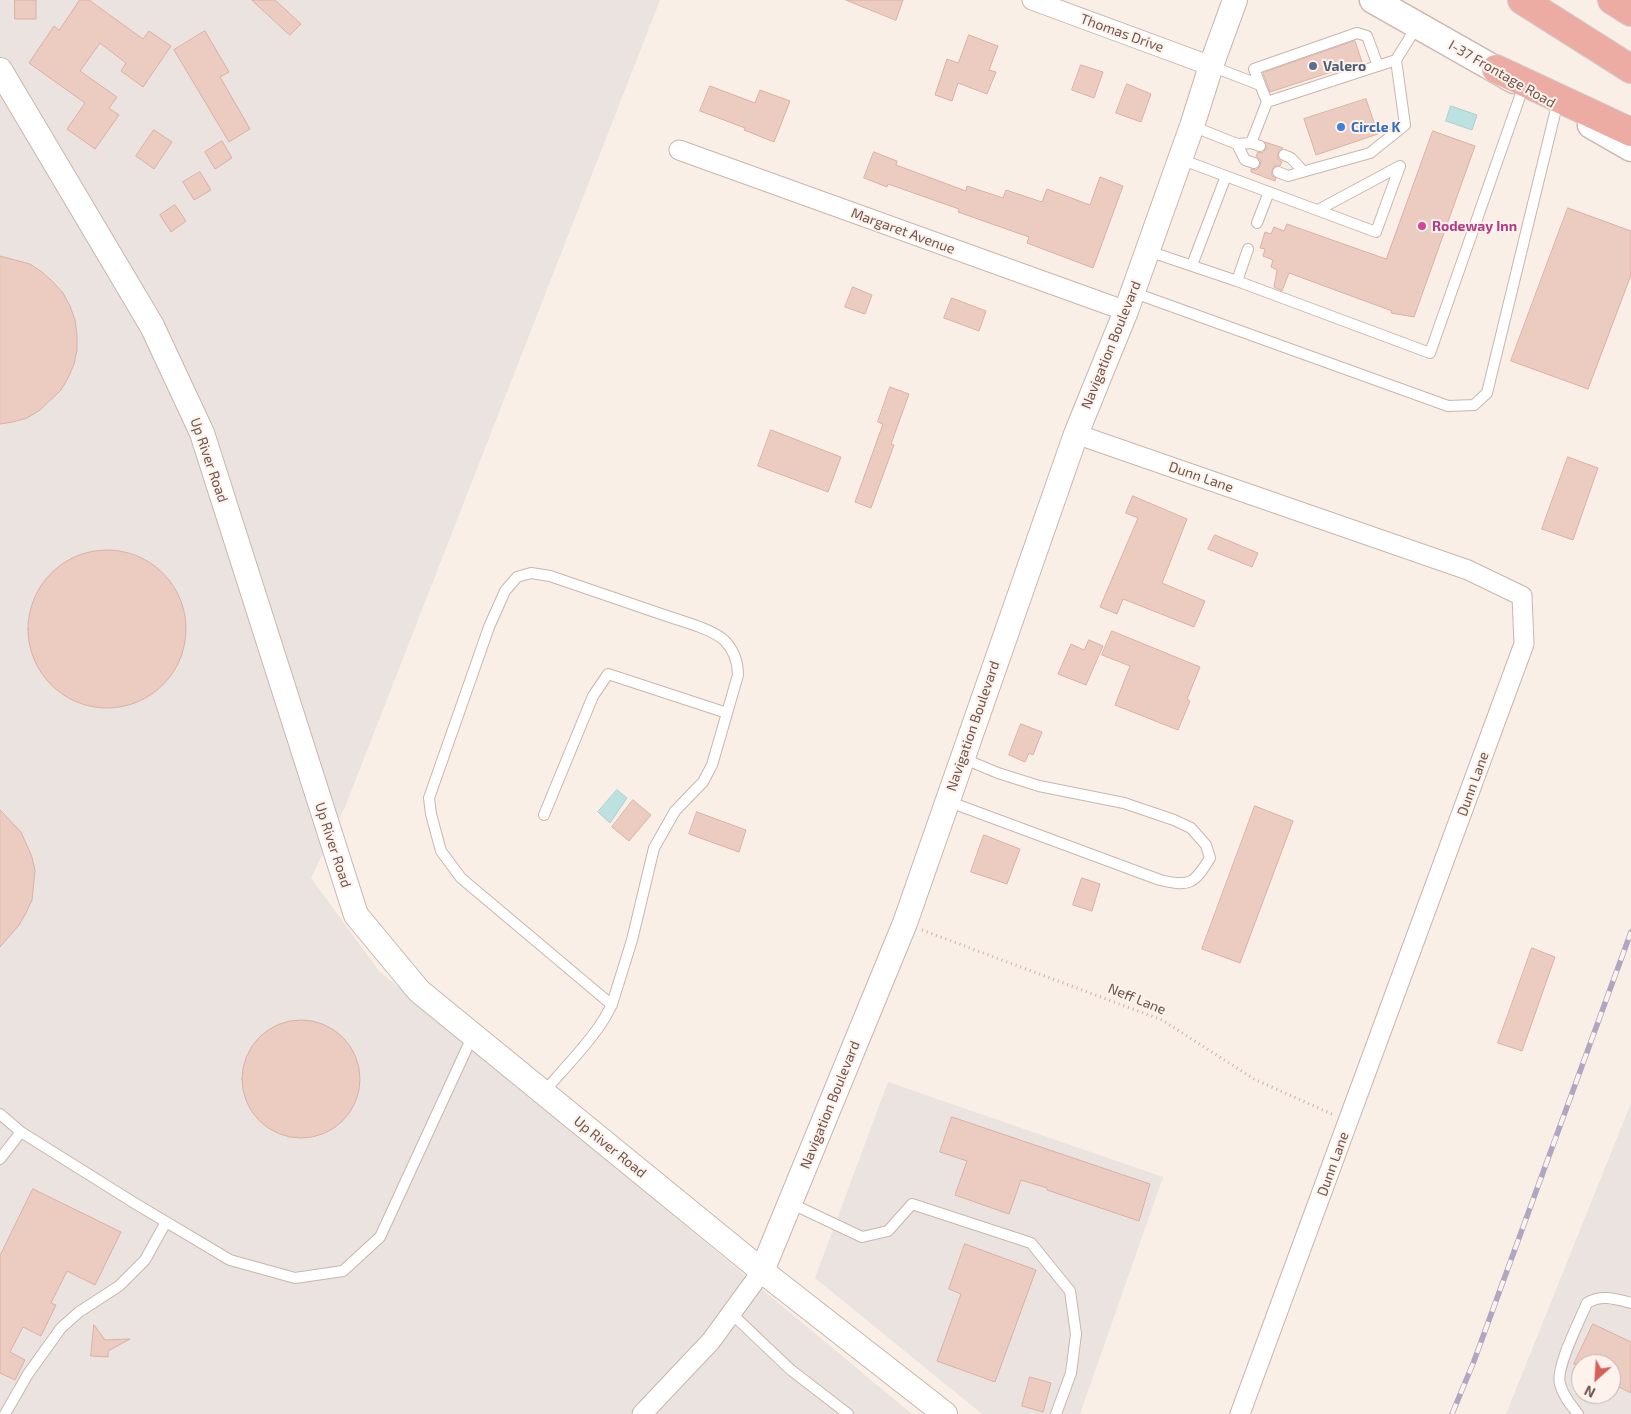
<!DOCTYPE html>
<html>
<head>
<meta charset="utf-8">
<style>
  body { margin:0 }
  #map { position:relative; width:1631px; height:1414px; overflow:hidden; background:#f9efe6; font-family:"Exo 2",sans-serif }
  canvas { display:block }
  .north { position:absolute; left:1571px; top:1354px; width:50px; height:50px; box-sizing:border-box; background:#fdf3ec; border:1px solid #c4b4ad; border-radius:50%; rotate:206deg; font-size:14px; font-weight:700; line-height:20px; text-align:center; color:#6f554e }
  .north::after { content:''; display:block; margin:auto; width:18px; height:22px; background:#d56259; clip-path:polygon(50% 0,100% 100%,50% 72%,0 100%) }
</style>
</head>
<body>
<div id="map">
<canvas width="1631" height="1414"></canvas>
<div class="north">N</div>
</div>
<script>
const ctx = document.querySelector('canvas').getContext('2d');
ctx.lineJoin = 'round';
function fill(path, color) { ctx.fillStyle = color; ctx.fill(path, 'evenodd'); }
function stroke(path, color, width, dash) { ctx.strokeStyle = color; ctx.lineWidth = width; ctx.lineCap = dash ? 'butt' : 'round'; ctx.setLineDash(dash || []); ctx.stroke(path); }
function drawText(font, color, halo, rows, align = 'center') {
  ctx.font = font + ' "Exo 2",sans-serif'; ctx.lineWidth = 4; ctx.setLineDash([]); ctx.textBaseline = 'middle'; ctx.strokeStyle = halo; ctx.fillStyle = color; for (const [text, x, y, turn = 0] of rows) {
    ctx.save(); ctx.translate(x, y); ctx.rotate((+turn || 0) * Math.PI / 180); ctx.textAlign = isNaN(turn) ? turn : align; if (halo) ctx.strokeText(text, 0, 0); ctx.fillText(text, 0, 0); ctx.restore();
  }
}
fill(new Path2D(`
  M0,0H660L345,807L311,878L379,971L912,1414H0Z
  M888,1082L1163,1177L1080,1414H982L815,1278Z
  M1631,1103V1414H1506ZM1581,1364H1611V1394H1581Z`), '#eae3df');
const water = new Path2D(`
  M1451,106L1477,115L1472,130L1446,121Z
  M617,790L627,798L610,823L598,812Z`);
fill(water, '#bde1e0');
stroke(water, '#a4d1d1', 1);
const building = new Path2D(`
  M15,0H36V19H15Z
  M80,0H89L143,39L149,31L171,46L143,87L121,71L126,63L100,43L80,71L117,97L109,108L119,115L95,149L67,129L85,103L29,63L54,26L59,30Z
  M252,0H275L301,24L290,35Z
  M846,0H903L896,20Z
  M205,31L229,72L220,77L250,129L229,142L174,50Z
  M969,35L998,46L989,70L996,72L987,94L958,83L952,101L935,95L947,59L958,63Z
  M1355,41L1362,62L1270,92L1263,73Z
  M1081,65L1103,72L1094,98L1072,90Z
  M1127,84L1151,94L1141,122L1116,113Z
  M710,86L755,103L760,90L790,101L774,142L744,130L745,128L700,111Z
  M1366,99L1378,134L1316,155L1304,119Z
  M154,130L172,142L154,169L136,156Z
  M1433,131L1475,146L1414,317L1391,313L1392,311L1289,273L1282,291L1274,287L1277,270L1271,267L1273,260L1263,256L1265,249L1260,248L1265,232L1271,234L1274,227L1284,231L1287,224L1386,259Z
  M222,141L232,158L215,169L205,152Z
  M1265,142L1283,148L1278,153V159L1282,162L1280,166H1274L1272,170V176L1276,178L1275,181L1251,172V169L1256,170L1260,166L1261,161L1256,156L1258,152L1262,153L1266,149Z
  M874,152L897,161L896,165L966,191L967,186L1003,198L1006,190L1042,202L1047,189L1090,205L1100,177L1123,186L1093,268L1027,243L1029,237L958,212L959,209L888,184L887,187L864,178Z
  M200,172L211,190L194,200L183,182Z
  M175,205L186,221L171,232L160,215Z
  M1568,208L1631,231V275L1588,389L1511,361Z
  M0,256L30,264L42,272L53,282L63,293L70,306L75,320L77,335V350L74,364L68,378L61,390L40,410L27,418L13,422L0,424Z
  M853,287L872,295L865,314L845,307Z
  M952,298L986,311L979,331L944,318Z
  M890,387L909,394L891,444L894,445L871,508L855,502L883,424L878,422Z
  M771,430L841,457L828,492L758,466Z
  M1568,457L1598,468L1573,540L1542,529Z
  M1133,496L1187,519L1162,583L1205,601L1194,627L1123,599L1117,614L1100,607L1138,518L1126,513Z
  M1215,535L1258,553L1252,567L1208,549Z
  M28 629a79 79 0 1 1 158 0a79 79 0 1 1-158 0Z
  M1112,631L1200,667L1187,699L1190,701L1178,730L1115,705L1130,666L1102,655Z
  M1089,640L1103,646L1086,685L1058,674L1071,644L1084,650Z
  M1021,724L1042,732L1033,755L1029,753L1025,762L1009,755Z
  M633,800L651,815L629,841L612,827Z
  M1255,806L1293,821L1240,963L1202,949Z
  M0,810L21,832L32,857L35,871L32,900L26,913L19,925L0,947Z
  M697,812L746,830L739,852L689,834Z
  M984,835L1020,849L1007,884L971,872Z
  M1082,878L1100,884L1092,911L1073,905Z
  M1532,948L1555,957L1522,1051L1498,1043Z
  M242 1079a59 59 0 1 1 118 0a59 59 0 1 1-118 0Z
  M952,1117L1150,1184L1139,1221L1047,1190V1188L1021,1180L1009,1214L955,1195L967,1161L940,1152Z
  M33,1189L121,1232L95,1285L67,1271L51,1303L56,1305L41,1336L23,1327L10,1352L25,1360L15,1380L0,1373V1256Z
  M965,1244L1036,1270L995,1382L937,1361L961,1294L949,1289Z
  M1593,1324L1631,1342V1393L1611,1383V1364H1574Z
  M94,1325L105,1340L130,1339L108,1351V1357L91,1356Z
  M1030,1377L1051,1383L1043,1412L1022,1406Z`);
fill(building, '#eccbc1');
stroke(building, '#dcb0a3', 1);
const service = new Path2D(`
  M1211,66L1260,85
  M1378,66L1367,36L1357,33L1254,69L1267,102C1310,88 1353,74 1396,60L1417,26
  M1192,126L1237,144L1251,143L1260,146
  M1251,143L1267,102
  M1237,144L1245,160L1254,163
  M1284,155L1291,158L1303,171
  M1180,159L1376,232L1400,166L1318,210
  M1278,172L1288,176L1370,153L1405,125L1396,60
  M1257,223L1269,192
  M1148,251L1237,281L1430,353L1524,85
  M1192,265L1226,176
  M1237,281L1248,249
  M1132,292L1448,406L1474,405L1487,393L1557,105
  M947,801L1160,880C1190,887 1194,884 1210,858L1206,845L1191,828L1174,820L1124,803L1039,786L998,773L962,758
  M544,815L593,696L608,674L727,713
  M543,1093C564,1068 603,1030 613,1001L632,940L654,848L675,811L703,782L712,765L738,675C738,661 734,650 724,640C710,628 681,621 664,615C626,602 588,589 550,576L531,573L517,577L505,591L489,627L429,798L431,814L441,851L461,878L612,1005
  M0,1114L21,1132
  M0,1159L21,1132L136,1204L230,1260L295,1278L343,1271L380,1237L473,1035
  M790,1203L862,1237L888,1231L912,1204L1031,1243L1070,1291L1076,1334L1071,1373L1056,1414
  M731,1313L791,1370L848,1414
  M5,1414L28,1374L61,1328L79,1312L119,1286L145,1260L166,1222
  M1578,1414C1571,1405 1563,1396 1560,1384C1555,1368 1580,1320 1587,1303C1601,1294 1616,1299 1631,1303`);
const minor = new Path2D(`
  M1032,0L1211,66
  M679,150L1126,311
  M1076,434L1468,570L1522,596L1524,644L1240,1414
  M642,1414L711,1341L762,1271`);
const tertiary = new Path2D(`
  M0,70L152,326L202,433L356,915L419,991L762,1271L945,1414
  M762,1271L905,923L1076,434L1126,311L1192,126L1211,66L1235,0`);
const secondary = new Path2D(`
  M1373,0L1514,80
  M1591,125L1631,148`);
const motorway = new Path2D(`
  M1522,0L1631,69
  M1612,0L1631,12
  M1496,69L1631,132`);
stroke(service, '#c9b6ad', 12);
stroke(minor, '#c9b6ad', 21);
stroke(tertiary, '#c9b6ad', 26);
stroke(secondary, '#ceb7ae', 29);
stroke(motorway, '#d4ccca', 30);
stroke(new Path2D(`
  M922,930L1162,1020L1254,1079L1334,1115`), '#d0afa4', 3, [1, 4]);
stroke(service, '#fff', 10);
stroke(minor, '#fff', 19);
stroke(tertiary, '#fff', 24);
stroke(secondary, '#fff', 26);
stroke(motorway, '#ecaca4', 28);
const rail = new Path2D(`
  M1452,1414L1474,1361L1631,932`);
stroke(rail, '#b0a6c2', 5.5);
stroke(rail, '#fdf3ec', 4, [11]);
for (const [x, y, r, color] of [
  [1313,66,5,"#5c6f8a"],
  [1341,127,5,"#3f7fe0"],
  [1422,226,5,"#d1479c"]
]) { const dot = new Path2D(); dot.arc(x, y, r, 0, 2 * Math.PI); ctx.fillStyle = color; ctx.fill(dot); stroke(dot, '#fdf3ec', 2); }
drawText('14px', '#6f554e', '#fdf3ec', [
  ["Thomas Drive",1122,33,20],
  ["I-37 Frontage Road",1502,74,30],
  ["Margaret Avenue",903,231,20],
  ["Navigation Boulevard",1111,345,-68],
  ["Up River Road",209,460,71],
  ["Dunn Lane",1201,477,19],
  ["Navigation Boulevard",973,726,-71],
  ["Dunn Lane",1473,784,-70],
  ["Up River Road",333,845,72],
  ["Neff Lane",1137,999,22],
  ["Navigation Boulevard",830,1105,-68],
  ["Up River Road",610,1147,39],
  ["Dunn Lane",1333,1164,-70]
]);
drawText('bold 14px', '#4e5e75', '#fdf3ec', [
  ["Valero",1323,66]
], 'left');
drawText('bold 14px', '#366cbe', '#fdf3ec', [
  ["Circle K",1351,127]
], 'left');
drawText('bold 14px', '#b23c85', '#fdf3ec', [
  ["Rodeway Inn",1432,226]
], 'left');
</script>
</body>
</html>
